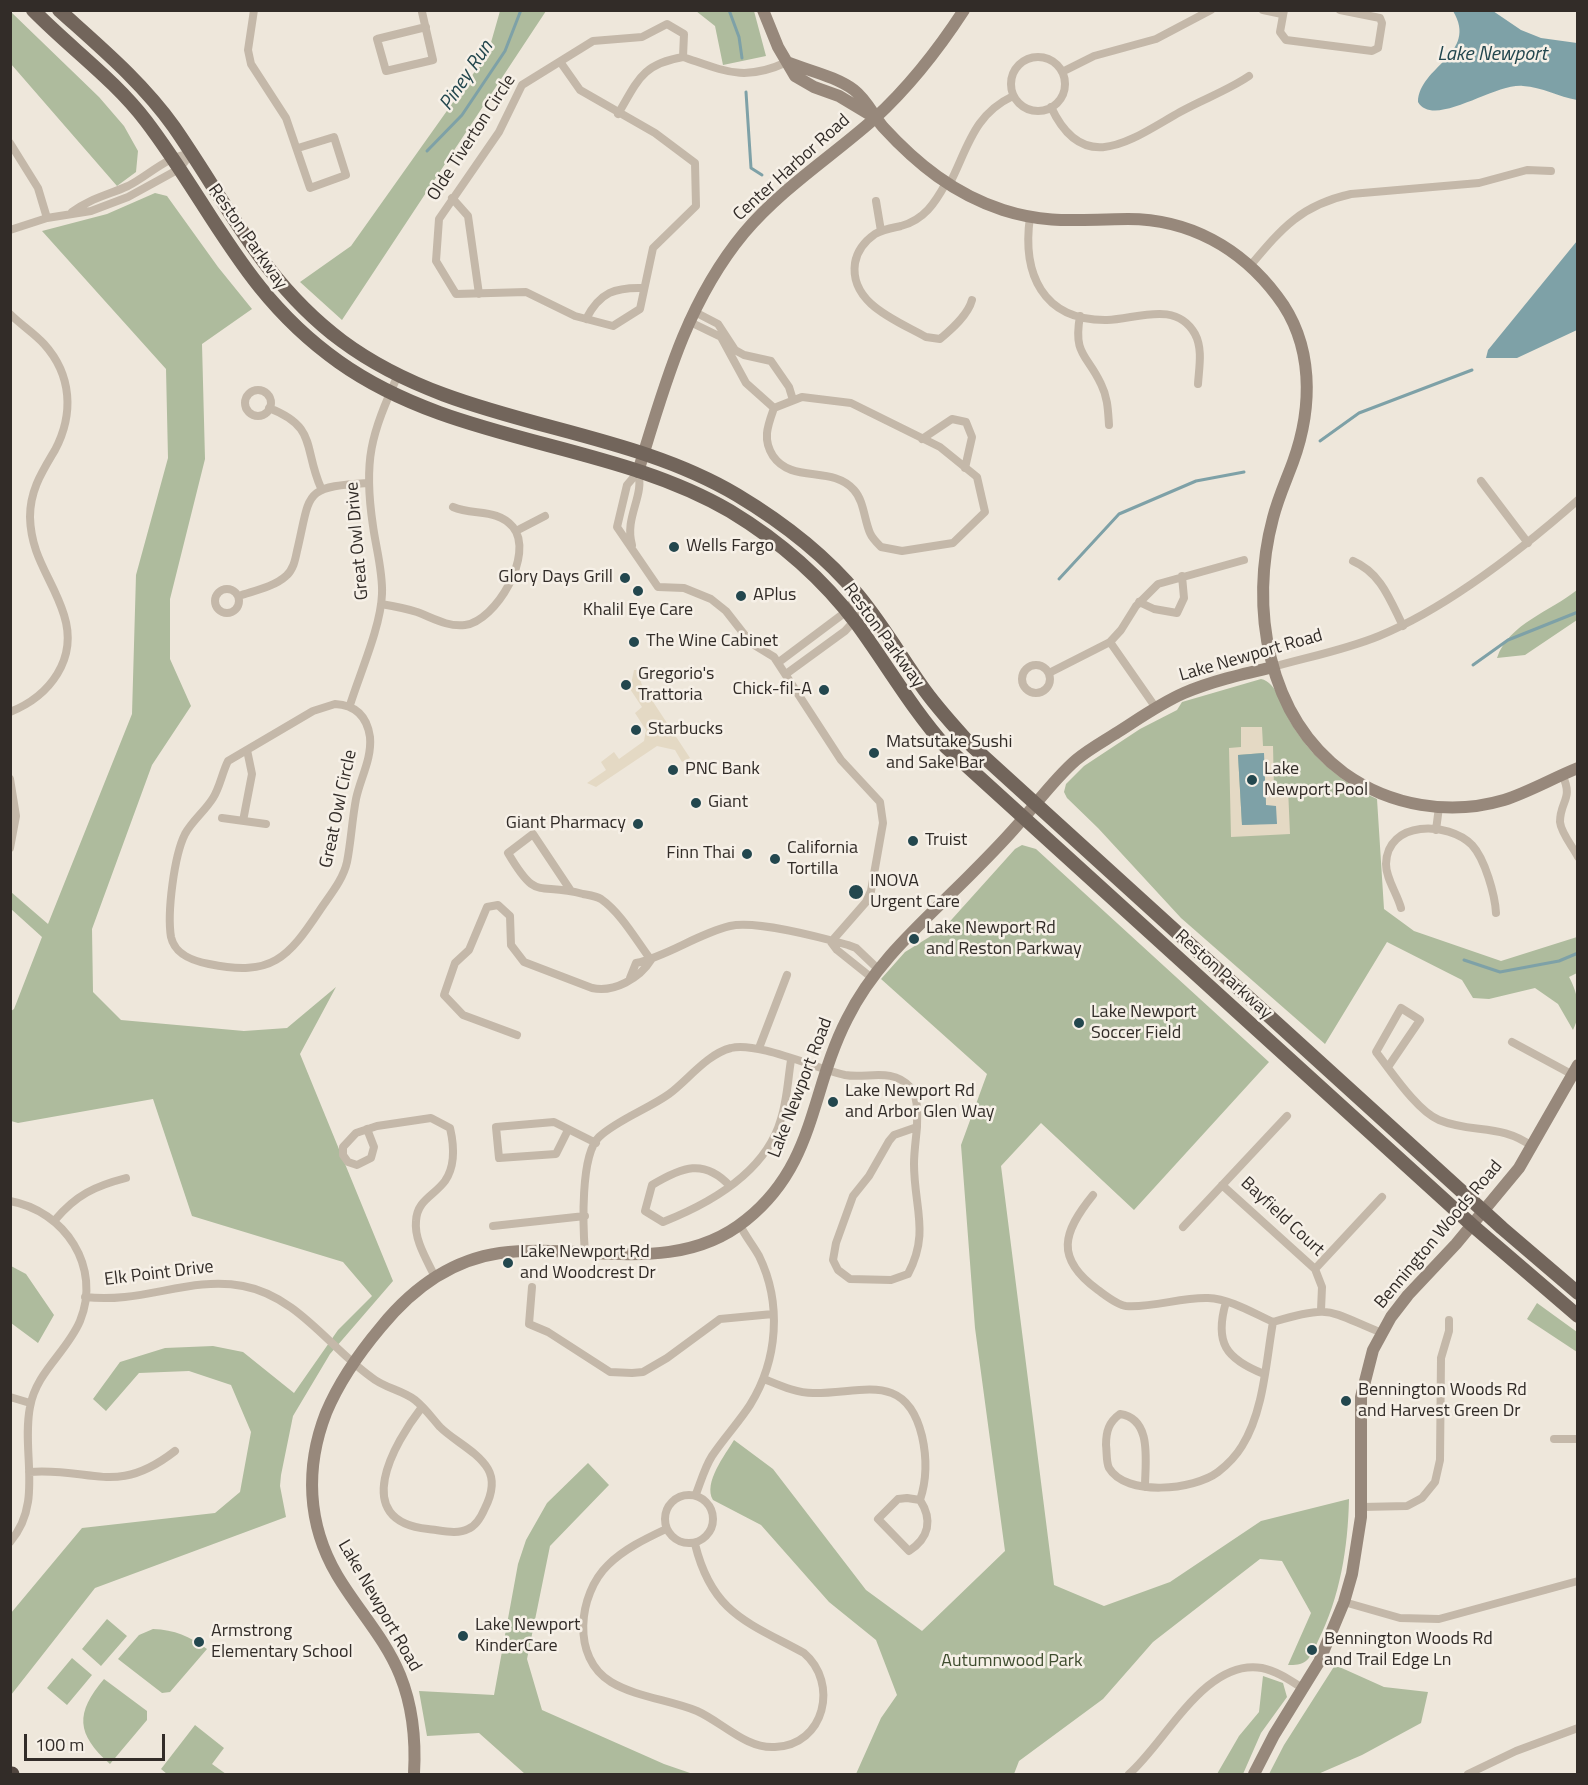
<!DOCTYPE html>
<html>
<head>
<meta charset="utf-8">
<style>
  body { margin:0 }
  #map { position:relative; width:1588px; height:1785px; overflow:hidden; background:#eee7db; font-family:"Titillium Web",sans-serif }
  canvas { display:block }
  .frame { position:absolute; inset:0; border:12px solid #322c28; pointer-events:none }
  .scale { position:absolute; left:24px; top:1734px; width:141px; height:27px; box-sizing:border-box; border:3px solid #322c28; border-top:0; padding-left:8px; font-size:18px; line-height:21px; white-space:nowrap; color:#322c28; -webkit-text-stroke:4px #f6f0e7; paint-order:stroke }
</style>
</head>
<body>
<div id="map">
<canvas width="1588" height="1785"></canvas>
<div class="frame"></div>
<div class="scale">100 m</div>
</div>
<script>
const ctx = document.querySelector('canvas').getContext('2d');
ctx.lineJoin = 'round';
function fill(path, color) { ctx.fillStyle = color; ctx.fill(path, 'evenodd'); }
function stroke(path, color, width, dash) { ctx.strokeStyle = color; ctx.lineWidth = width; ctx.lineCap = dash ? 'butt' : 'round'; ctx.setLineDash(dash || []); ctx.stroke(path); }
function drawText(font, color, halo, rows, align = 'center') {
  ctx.font = font + ' "Titillium Web",sans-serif'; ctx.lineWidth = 5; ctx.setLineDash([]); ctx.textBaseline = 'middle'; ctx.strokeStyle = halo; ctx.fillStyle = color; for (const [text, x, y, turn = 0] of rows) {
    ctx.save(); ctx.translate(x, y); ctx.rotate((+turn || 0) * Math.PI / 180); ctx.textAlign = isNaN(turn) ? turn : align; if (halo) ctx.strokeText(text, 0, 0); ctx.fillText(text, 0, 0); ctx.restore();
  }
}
fill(new Path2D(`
  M10,11L99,97L124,126L138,151L136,172L117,186L11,64Z
  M500,11H546L342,320L300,282L351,246L488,53Z
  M696,11H754L766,56L723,65L715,26Z
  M155,193L167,196L218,267L252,309L202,344L205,459L170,599V659L191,706L152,765L92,929L93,992L121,1020L244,1031L287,1028L336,987L300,1054L393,1281L330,1354L293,1416L281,1475L280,1486L286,1517L95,1588L11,1695V1613L82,1528L215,1513L240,1492L251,1432L231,1385L189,1371L139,1373L106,1411L93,1399L120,1362L165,1348L213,1346L243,1352L294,1393L338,1330L372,1296L343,1262L192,1216L153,1099L18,1123L11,1121V1011L14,1009L42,937L11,909V892L48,924L132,714L136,575L168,458L166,369L42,231L107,214Z
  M1577,590V620L1525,655L1497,658C1508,624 1551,611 1577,590Z
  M1261,679C1277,682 1283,709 1291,723C1312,758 1341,782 1377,799L1384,909L1414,931L1501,961L1577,937V973L1569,977C1578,993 1582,1013 1573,1030L1558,1004L1535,988L1489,999L1473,998L1462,980L1387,942L1325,1044L1181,918L1098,828L1067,798L1064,792L1066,784L1084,766L1140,729L1177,710L1182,702Z
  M1022,845L1036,849L1269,1062L1134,1210L1041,1123L1001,1166L1054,1585L1104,1606L1170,1582L1261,1521L1349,1499C1348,1548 1340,1597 1318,1641C1315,1647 1312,1656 1306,1661C1301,1665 1295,1665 1288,1665L1311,1613L1282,1561L1260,1559L1153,1642L1103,1699L1019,1761L1014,1774H856L881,1718L897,1695L876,1640L829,1602L761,1525L713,1500C703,1483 725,1455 734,1440L773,1469L866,1590L922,1631L1005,1551L975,1328L961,1145L987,1074L881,979L905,952L944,928L1015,849Z
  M11,1266L26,1274L54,1315L38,1343L11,1323Z
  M1537,1303L1577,1332V1352L1527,1319Z
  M588,1463L609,1485L550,1546L527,1659L542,1710L664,1764L693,1774H525L479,1733L427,1736L419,1691L494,1695L518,1564L526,1540L547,1503Z
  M107,1619L127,1636L101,1666L82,1649Z
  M153,1629C175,1630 189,1636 207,1649L170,1692L162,1693L118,1659L139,1635Z
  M72,1658L92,1675L67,1705L47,1688Z
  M1335,1665L1384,1687L1428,1692L1421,1723L1362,1755L1318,1774H1269L1284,1745Z
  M1263,1676L1283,1683L1287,1697L1261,1733L1243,1774H1217L1239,1736L1259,1712Z
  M104,1679L147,1711V1720L110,1764C76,1734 75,1713 104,1679Z
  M195,1725L224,1748L212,1764L226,1774H167L161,1769Z`), '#aebb9d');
fill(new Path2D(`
  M634,670H637L642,685L690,758L682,762L675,750L657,746L596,787L587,783L606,770L601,762L614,752L619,759L644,741L646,730L635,713L642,707L630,689Z
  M1241,727H1262L1263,746H1273L1274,789L1288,788L1290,834L1231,837L1229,748L1241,747ZM1263,753L1266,806L1277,823L1242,825L1238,755Z`), '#e4d9c4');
fill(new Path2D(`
  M1453,11H1493L1521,30L1541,38L1577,43V100C1559,97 1542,87 1523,86C1494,83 1434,129 1418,102C1419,66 1479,54 1453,11Z
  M1577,241V330L1517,358H1486L1488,350Z
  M1264,753L1266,805L1276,806L1277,824L1242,825L1238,755Z`), '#7ea1a7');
stroke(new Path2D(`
  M729,10L739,37L742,58
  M746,92L751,168L762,175
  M427,151L462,115L505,51L521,10
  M1320,441L1359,413L1472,370
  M1059,579L1119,514L1196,481L1244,472
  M1473,665L1508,640L1578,612
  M1464,960L1500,972L1559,961L1578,953`), '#7ea1a7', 3);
stroke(new Path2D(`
  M254,10L248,50L251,64L286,118L310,188L346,175L334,137L298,148
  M422,10V12L433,60L386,71L377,39L426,27
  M1263,10L1282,14
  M1284,10L1280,32L1286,40L1372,51L1378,48L1382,23L1380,18L1340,10
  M1011 84a27 27 0 1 1 54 0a27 27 0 1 1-54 0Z
  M561,63L580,90L655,133L695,163L696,206L653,248L640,309L613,326L575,316L526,292L456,294L436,261L439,219L499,132L522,85L593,41L642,37L667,24L684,34L683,57C725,71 744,82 787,62
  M1062,72L1094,56L1156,39L1211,10
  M1051,107C1084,178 1132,139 1180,112C1203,99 1227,91 1249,76
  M618,114C638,80 642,64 683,57
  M10,143L38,188L47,218
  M946,183C935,203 924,220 901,226C892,228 884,229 875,234C865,241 857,251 855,263C849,304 898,321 926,337L940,339C952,329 968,315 972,300
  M949,185C968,148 973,115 1013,96
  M452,198L468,216L479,294
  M876,201L881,231
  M72,212C89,199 108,195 128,186C148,176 168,155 191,154
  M1030,217C1022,273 1042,321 1107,320C1137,319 1176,300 1195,334C1203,349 1199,368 1198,384
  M10,230L47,218L91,211L128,197L179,169L191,154
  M1250,266C1282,228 1301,205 1351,194L1479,183L1527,170L1551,171
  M693,311L718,324L735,350L744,355L771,361L789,387L793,400
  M10,314C21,325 34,333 44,344C72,375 74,414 55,450C42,472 30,490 30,517C31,558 53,579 64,615C78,659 50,696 10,712
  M1080,316C1073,355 1087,354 1101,384C1108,398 1108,411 1109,425
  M586,319C600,292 615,287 644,288
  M688,321L721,337L746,383L774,408
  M245 403a13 13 0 1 1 26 0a13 13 0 1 1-26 0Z
  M802,397L851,403L940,447L977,477L985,512L953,543L902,551L881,547C877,543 872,538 870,533C864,519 864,501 854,490C832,465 792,484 773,456C762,439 768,425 774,408Z
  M269,408C318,427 303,448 321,488
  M922,439L952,419L966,422L972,437L965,468
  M638,472L627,485L617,527L658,587L684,588L711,599L726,611L751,643L774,657L841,760L880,802L883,823L871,891L866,902L831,942
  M1481,481L1528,543
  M516,531L545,516
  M632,545C624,517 645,496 638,472
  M1353,561C1381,573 1390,600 1403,626
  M215 601a12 12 0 1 1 24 0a12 12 0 1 1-24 0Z
  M239,596C253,591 274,587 286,576C293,570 295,561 297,551C311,492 302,487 368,483
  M1139,602L1154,609L1177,613L1184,598L1182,576
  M381,604C393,606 405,608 417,612C433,618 447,627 465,625C496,621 535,554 513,527C497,508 473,516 453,507
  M1110,642L1156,708
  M779,662L847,611L858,594
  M1022 679a14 14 0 1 1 28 0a14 14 0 1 1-28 0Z
  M1273,667C1308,657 1345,650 1379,636C1449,607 1521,550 1578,500
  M1049,673L1110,642L1121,630L1136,606L1158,584L1244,560
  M786,674L845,631L867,607
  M335,704C355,705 367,716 370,737C372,759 360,779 356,799C352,820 351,842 347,862C343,880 330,895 320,910C288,958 272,977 209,964C193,961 175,955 171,937C167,913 174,856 185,834C192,821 205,811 213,798C220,787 222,773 228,761L313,711Z
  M350,705C360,673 381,626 382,594C383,572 376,548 373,526C363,460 371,435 398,375
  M1562,774C1574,800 1560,800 1560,822C1561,833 1573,847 1578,857
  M10,779L16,816L10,848
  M222,818L266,824
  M243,821L252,774L247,750
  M1436,830L1439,807
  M571,891L533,834L508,853C538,904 537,881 583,894C588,895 596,896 601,899C621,913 636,940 651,960
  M1401,908C1397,893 1386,879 1386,864C1387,820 1448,821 1472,845C1485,859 1495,895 1496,913
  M831,942L837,950L872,978
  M630,978L636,963C668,956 697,934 730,926C755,920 823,938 848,945L856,948L878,969
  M517,1035L463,1015L444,995L455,963L469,950L487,907L498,905L510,916L511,945L524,962L592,988C614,993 640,978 651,960
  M1512,1042L1575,1076
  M759,1048L787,975
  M1388,1067L1420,1020L1401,1008L1376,1052C1391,1071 1417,1111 1439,1120C1473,1134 1501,1123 1533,1147
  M917,1127C916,1139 914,1152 914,1164C914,1207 930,1233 908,1274L891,1280L850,1279L838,1270L833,1260L836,1243L853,1196L869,1176L889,1141L894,1135Z
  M367,1129L374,1147L371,1158L357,1165L348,1162L343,1155V1147L356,1133L377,1126L431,1118L450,1128C454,1145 456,1165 445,1181C434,1196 417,1200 416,1221C414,1240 427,1260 435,1277
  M568,1130L556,1154L499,1158L496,1127L554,1122L596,1143
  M1222,1185L1315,1269L1322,1287L1321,1310
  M730,1186C704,1158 682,1167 652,1185L645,1211L663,1222C711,1203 766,1172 781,1119C787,1101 788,1079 791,1060
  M1093,1195C1063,1232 1054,1258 1098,1290C1105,1295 1117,1305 1126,1306C1153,1308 1181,1297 1208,1298C1231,1299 1253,1313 1273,1322
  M10,1201C65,1211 102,1267 80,1321C67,1352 36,1372 30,1407C21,1453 44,1503 10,1542
  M55,1220C76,1195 95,1186 126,1178
  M493,1226L585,1216
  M1183,1227L1287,1116
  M585,1253C583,1228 580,1155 599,1137C617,1120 648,1109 669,1094C688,1080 707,1054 731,1048C756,1041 817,1069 845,1075C867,1079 892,1067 910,1087C919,1097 917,1115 917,1127
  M1315,1269L1382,1197
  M532,1287L529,1324L548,1332L610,1372L632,1373L643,1372L667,1358L720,1319L773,1314
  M85,1297C142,1304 189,1276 243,1286C297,1296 329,1347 371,1377C384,1388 402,1390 415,1400C425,1408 432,1418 440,1427C454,1441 477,1451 488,1469C495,1481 491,1496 485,1508C482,1515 476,1526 468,1529C457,1535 440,1530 428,1529C349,1521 394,1443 422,1407
  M1226,1302C1214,1343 1226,1359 1264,1374
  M1273,1322C1333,1304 1327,1311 1382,1333
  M764,1379C779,1385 796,1393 813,1393C861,1394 906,1370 922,1436C927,1458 927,1479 920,1500
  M10,1397L30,1403
  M1554,1439H1578
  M29,1472C92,1467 116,1497 175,1451
  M1145,1487C1145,1462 1153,1419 1120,1414C1109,1422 1106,1431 1106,1445C1107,1452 1106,1462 1109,1468C1126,1497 1194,1490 1218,1472C1227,1465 1236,1456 1242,1446C1264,1411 1266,1361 1273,1322
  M696,1494C701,1481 705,1467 712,1456C724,1438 739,1422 750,1405C778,1360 782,1303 759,1256C753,1245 745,1236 740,1225
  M665 1519a24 24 0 1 1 48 0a24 24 0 1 1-48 0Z
  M907,1498L920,1500C933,1520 929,1538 909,1551L878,1519L898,1499Z
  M1362,1507L1407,1506L1422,1498L1435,1482L1440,1460L1441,1358L1449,1331V1320
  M666,1529C645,1539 624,1549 608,1565C578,1594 571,1658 611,1682C636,1697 670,1700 697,1711C722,1722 746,1749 775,1747C825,1745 839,1683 804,1653C747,1622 712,1613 695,1544
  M1344,1602L1400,1618L1439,1619L1578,1581
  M1129,1774C1166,1742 1205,1658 1262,1668C1277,1671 1291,1681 1304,1689
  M1468,1774L1516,1751L1578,1728`), '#c4b8a9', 8);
stroke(new Path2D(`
  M763,10L778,47L795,76L814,87L839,96L874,117
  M787,62C809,71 835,76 854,90C867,100 873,115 883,127C917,164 954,194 1003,210C1050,225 1081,219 1128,219C1189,219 1241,248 1277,296C1314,344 1313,407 1293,462C1286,481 1278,498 1273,518C1249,607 1267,716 1344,773C1390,806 1450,816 1504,800C1529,792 1553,778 1578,768
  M638,472C664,387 686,303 744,233C781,189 831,157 874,119C909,87 938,50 964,10
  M414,1774C416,1740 413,1707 400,1675C385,1638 357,1609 337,1575C307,1524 305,1467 326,1413C339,1382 360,1352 381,1327C411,1290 451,1260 500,1253C583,1242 675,1278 746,1220C816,1164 810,1091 847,1019C875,962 923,922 967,878C983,862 999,846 1014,829C1035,806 1053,780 1076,760C1089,749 1104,741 1118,732C1140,718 1161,703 1184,693C1212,681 1243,674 1273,667
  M1254,1774L1274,1735L1319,1662L1344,1602L1352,1574L1361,1517V1397L1373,1350L1391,1317L1408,1295L1456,1244L1519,1168L1578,1065`), '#97887b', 12);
stroke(new Path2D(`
  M33,10C70,48 114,79 146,121C213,209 244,295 339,362C456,445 608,440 730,511C778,540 823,579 857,624C887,665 912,709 946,747L1472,1225L1578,1316
  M59,10C100,47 142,82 174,127C228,205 264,283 342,341C459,428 614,422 737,495C782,522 825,555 858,595C882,624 900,655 921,685C936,707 954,726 972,746L1502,1228L1578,1293`), '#72655b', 14);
stroke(new Path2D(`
  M10,1774H12`), '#524740', 15);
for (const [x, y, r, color] of [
  [674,547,6,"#23474e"],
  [625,578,6,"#23474e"],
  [638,591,6,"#23474e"],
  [741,596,6,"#23474e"],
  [634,642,6,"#23474e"],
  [626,685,6,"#23474e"],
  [824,690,6,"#23474e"],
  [636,730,6,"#23474e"],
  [874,753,6,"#23474e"],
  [673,770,6,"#23474e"],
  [1252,780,6,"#23474e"],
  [696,803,6,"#23474e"],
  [638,824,6,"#23474e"],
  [913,841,6,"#23474e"],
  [747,854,6,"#23474e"],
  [775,859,6,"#23474e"],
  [856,892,8,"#23474e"],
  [914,939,6,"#23474e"],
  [1079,1023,6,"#23474e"],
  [833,1102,6,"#23474e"],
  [508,1263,6,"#23474e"],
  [1346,1401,6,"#23474e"],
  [463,1636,6,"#23474e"],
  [199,1642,6,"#23474e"],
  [1312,1650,6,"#23474e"]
]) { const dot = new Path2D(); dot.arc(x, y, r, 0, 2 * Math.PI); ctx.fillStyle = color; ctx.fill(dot); stroke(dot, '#f6f0e7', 2); }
drawText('18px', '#322c28', '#f6f0e7', [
  ["Olde Tiverton Circle",472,138,-57],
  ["Center Harbor Road",792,168,-42],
  ["Reston Parkway",247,237,55],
  ["Great Owl Drive",358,541,-95],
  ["Reston Parkway",883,636,54],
  ["Lake Newport Road",1251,656,-16],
  ["Great Owl Circle",339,809,-78],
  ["Reston Parkway",1223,975,42],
  ["Lake Newport Road",801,1088,-69],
  ["Bayfield Court",1282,1217,43],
  ["Bennington Woods Road",1439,1235,-50],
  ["Elk Point Drive",159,1274,-7],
  ["Lake Newport Road",379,1606,60]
]);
drawText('18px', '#322c28', '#f6f0e7', [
  ["Wells Fargo",686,547],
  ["Glory Days Grill",613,578,"right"],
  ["APlus",753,596],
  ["Khalil Eye Care",638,611,"center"],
  ["The Wine Cabinet",646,642],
  ["Gregorio's",638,675],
  ["Trattoria",638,696],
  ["Chick-fil-A",812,690,"right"],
  ["Starbucks",648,730],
  ["Matsutake Sushi",886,743],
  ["and Sake Bar",886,764],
  ["PNC Bank",685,770],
  ["Lake",1264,770],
  ["Newport Pool",1264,791],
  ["Giant",708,803],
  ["Giant Pharmacy",626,824,"right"],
  ["Truist",925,841],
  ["California",787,849],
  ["Tortilla",787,870],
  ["Finn Thai",735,854,"right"],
  ["INOVA",870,882],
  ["Urgent Care",870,903],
  ["Lake Newport Rd",926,929],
  ["and Reston Parkway",926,950],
  ["Lake Newport",1091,1013],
  ["Soccer Field",1091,1034],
  ["Lake Newport Rd",845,1092],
  ["and Arbor Glen Way",845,1113],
  ["Lake Newport Rd",520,1253],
  ["and Woodcrest Dr",520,1274],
  ["Bennington Woods Rd",1358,1391],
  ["and Harvest Green Dr",1358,1412],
  ["Lake Newport",475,1626],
  ["KinderCare",475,1647],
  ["Armstrong",211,1632],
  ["Elementary School",211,1653],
  ["Bennington Woods Rd",1324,1640],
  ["and Trail Edge Ln",1324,1661]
], 'left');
drawText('18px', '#3f4d2f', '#f6f0e7', [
  ["Autumnwood Park",1012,1662]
]);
drawText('italic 20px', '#23474e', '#f6f0e7', [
  ["Lake Newport",1492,55],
  ["Piney Run",467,76,-56]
]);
</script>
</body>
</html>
